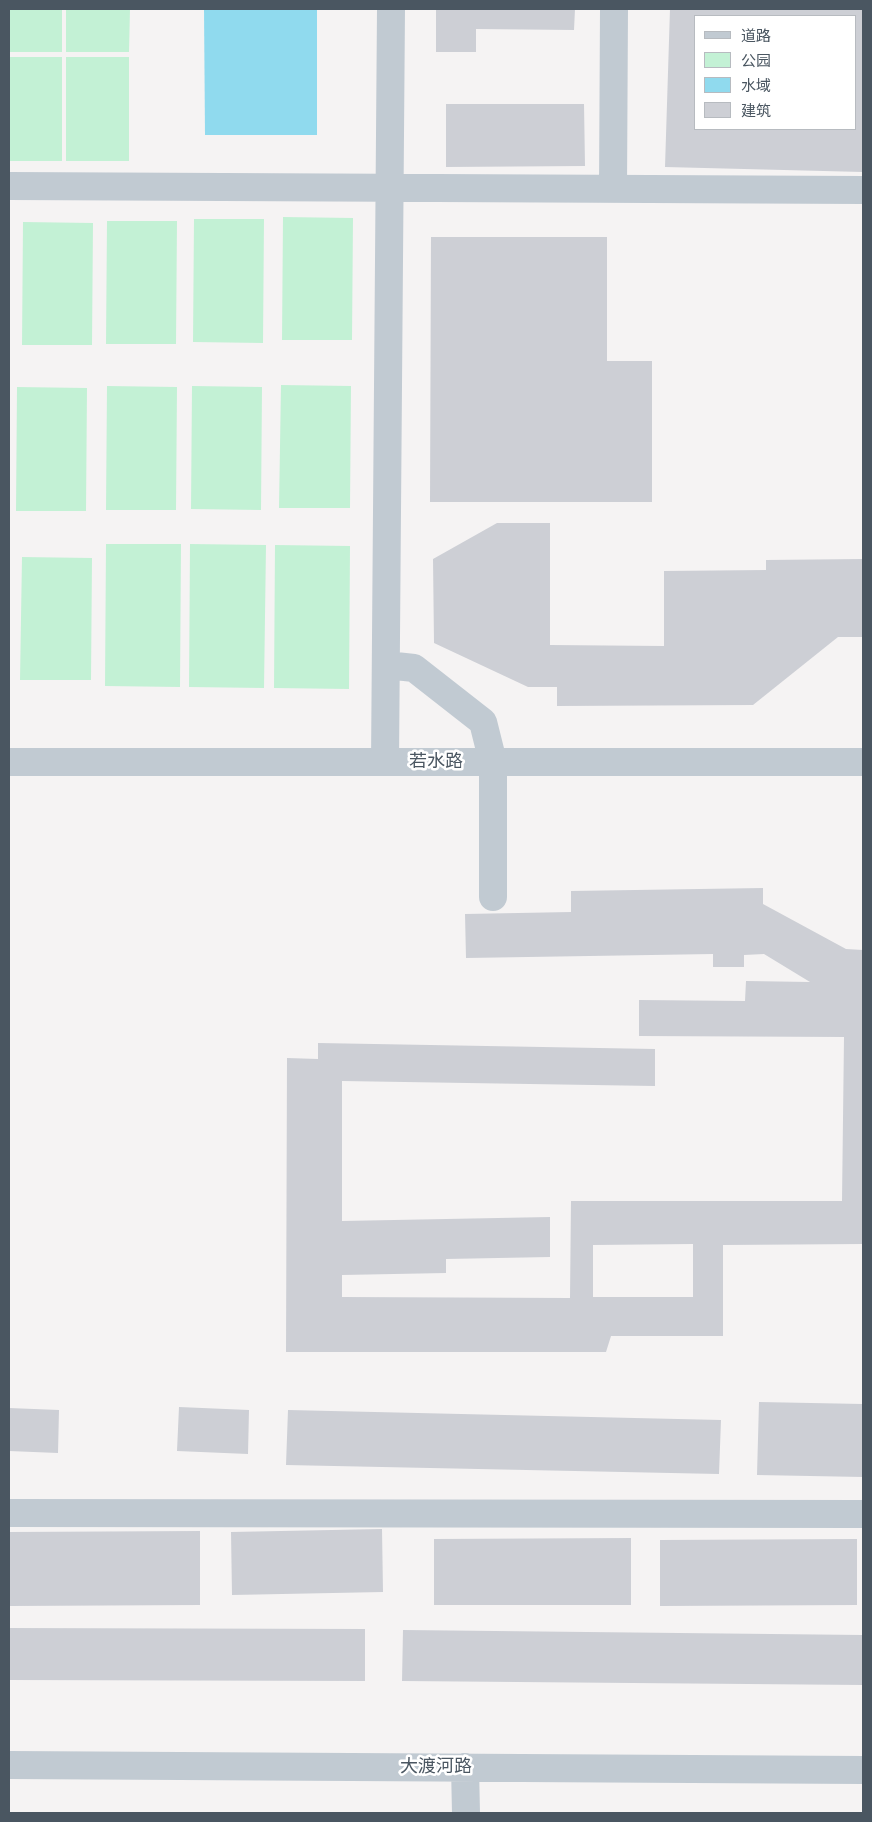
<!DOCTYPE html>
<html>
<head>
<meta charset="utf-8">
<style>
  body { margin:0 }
  #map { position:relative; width:872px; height:1822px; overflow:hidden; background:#f5f3f3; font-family:"DM Sans","Noto Sans SC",sans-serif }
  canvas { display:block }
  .frame { position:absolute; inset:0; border:10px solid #4a5661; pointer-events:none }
  .legend { position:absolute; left:694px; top:15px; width:162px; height:115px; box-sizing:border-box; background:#fff; border:1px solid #b7bbc0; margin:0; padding:6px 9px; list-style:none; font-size:15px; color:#4a5661 }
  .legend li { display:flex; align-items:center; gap:10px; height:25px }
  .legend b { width:25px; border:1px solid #b7bbc0 }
</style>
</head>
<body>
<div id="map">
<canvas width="872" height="1822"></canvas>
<div class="frame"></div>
<ul class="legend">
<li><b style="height:6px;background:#c1cad2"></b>道路</li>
<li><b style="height:14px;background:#c3f1d5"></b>公园</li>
<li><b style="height:14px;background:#90daee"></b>水域</li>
<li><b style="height:14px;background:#cdcfd5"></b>建筑</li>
</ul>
</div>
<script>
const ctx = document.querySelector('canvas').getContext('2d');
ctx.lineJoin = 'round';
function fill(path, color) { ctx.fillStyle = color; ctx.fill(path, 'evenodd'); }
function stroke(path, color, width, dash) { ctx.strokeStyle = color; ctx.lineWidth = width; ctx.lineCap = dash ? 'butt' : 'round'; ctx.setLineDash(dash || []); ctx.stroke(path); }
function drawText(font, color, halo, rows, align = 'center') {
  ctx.font = font + ' "DM Sans","Noto Sans SC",sans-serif'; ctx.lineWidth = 5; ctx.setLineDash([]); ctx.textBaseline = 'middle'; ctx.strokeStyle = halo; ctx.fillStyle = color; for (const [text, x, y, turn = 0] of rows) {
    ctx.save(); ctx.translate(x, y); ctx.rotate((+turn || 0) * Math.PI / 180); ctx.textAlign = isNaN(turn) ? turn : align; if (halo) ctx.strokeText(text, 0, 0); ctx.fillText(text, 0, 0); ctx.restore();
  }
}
fill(new Path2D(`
  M9,9H62V52H9Z
  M66,9H130L129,52H66Z
  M9,57H62V161H9Z
  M66,57H129V161H66Z
  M283,217L353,218L352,340H282Z
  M194,219H264L263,343L193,342Z
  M107,221H177L176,344H106Z
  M23,222L93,223L92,345H22Z
  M281,385L351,386L350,508H279Z
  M107,386L177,387L176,510H106Z
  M192,386L262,387L261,510L191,509Z
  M17,387L87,388L86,511H16Z
  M106,544H181L180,687L105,686Z
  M190,544L266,545L264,688L189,687Z
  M275,545L350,546L349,689L274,688Z
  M22,557L92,558L91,680H20Z`), '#c3f1d5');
fill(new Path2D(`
  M204,9H317V135H205Z`), '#90daee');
fill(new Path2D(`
  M436,9H575L574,30L476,29V52H436Z
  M670,9H863V172L665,167ZM696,16H856V129H696Z
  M446,104H584L585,166L446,167Z
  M431,237H607V361H652V502H430Z
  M497,523H550V645L664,646V571L766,570V560L863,559V637H838L753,705L557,706V687H528L434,643L433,559Z
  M763,888V904L846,949L863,950V1244L723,1245V1336H611L606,1352H286L287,1058L318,1059V1043L655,1049V1086L342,1081V1221L550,1217V1257L446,1259V1273L342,1275V1297L570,1298L571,1201H842L844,1037L639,1036V1000L745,1001L746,981L810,982L764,954L744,955V967H713V954L466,958L465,914L571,912V891ZM693,1244V1297H593V1245Z
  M759,1402L863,1404V1477L757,1475Z
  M179,1407L249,1410L248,1454L177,1451Z
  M9,1408L59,1410L58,1453L9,1451Z
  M288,1410L721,1420L719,1474L286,1465Z
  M382,1529L383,1592L232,1595L231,1532Z
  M200,1531V1605L9,1606V1532Z
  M631,1538V1605H434V1539Z
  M857,1539V1605L660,1606V1540Z
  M9,1628L365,1629V1681L9,1680Z
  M403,1630L863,1635V1685L402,1681Z`), '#cdcfd5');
stroke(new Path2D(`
  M9,186L863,190
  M613,189L614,9
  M386,665L414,668L483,722L493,762V897
  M9,762H863
  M385,762L391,9
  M9,1513L863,1514
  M9,1765L863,1770
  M465,1767L466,1813`), '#c1cad2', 28);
drawText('18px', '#4a5661', '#fff', [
  ["若水路",436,762],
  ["大渡河路",436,1767]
]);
</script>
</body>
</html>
